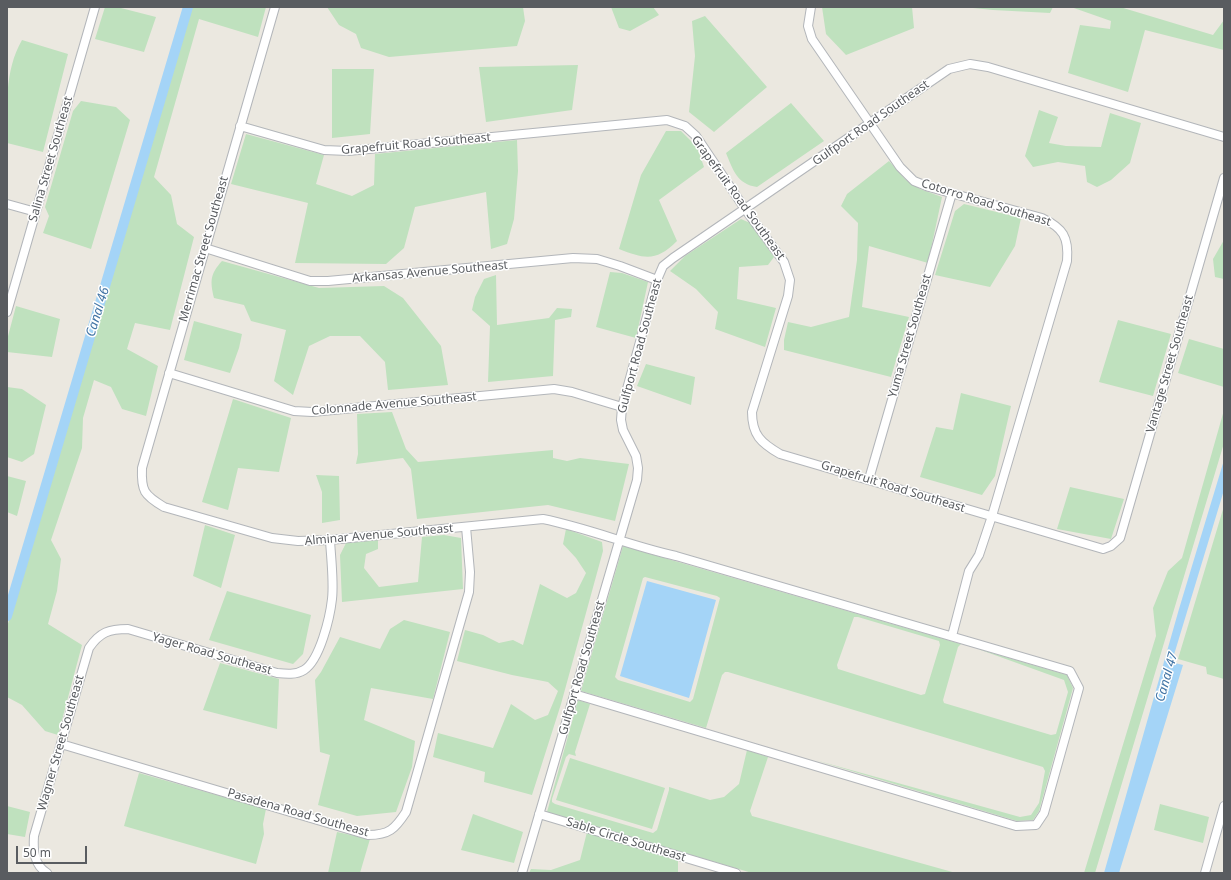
<!DOCTYPE html>
<html>
<head>
<meta charset="utf-8">
<style>
  body { margin:0 }
  #map { position:relative; width:1231px; height:880px; overflow:hidden; background:#ebe8e0; font-family:"Noto Sans",sans-serif }
  canvas { display:block }
  .frame { position:absolute; inset:0; border:8px solid #595c60; pointer-events:none }
  .scale { position:absolute; left:16px; top:846px; width:71px; height:18px; box-sizing:border-box; border:2px solid #595c60; border-top:0; padding-left:5px; font-size:12px; line-height:14px; white-space:nowrap; color:#595c60; -webkit-text-stroke:3px #fff; paint-order:stroke }
</style>
</head>
<body>
<div id="map">
<canvas width="1231" height="880"></canvas>
<div class="frame"></div>
<div class="scale">50 m</div>
</div>
<script>
const ctx = document.querySelector('canvas').getContext('2d');
ctx.lineJoin = 'round';
function fill(path, color) { ctx.fillStyle = color; ctx.fill(path, 'evenodd'); }
function stroke(path, color, width, dash) { ctx.strokeStyle = color; ctx.lineWidth = width; ctx.lineCap = dash ? 'butt' : 'round'; ctx.setLineDash(dash || []); ctx.stroke(path); }
function drawText(font, color, halo, rows, align = 'center') {
  ctx.font = font + ' "Noto Sans",sans-serif'; ctx.lineWidth = 3; ctx.setLineDash([]); ctx.textBaseline = 'middle'; ctx.strokeStyle = halo; ctx.fillStyle = color; for (const [text, x, y, turn = 0] of rows) {
    ctx.save(); ctx.translate(x, y); ctx.rotate((+turn || 0) * Math.PI / 180); ctx.textAlign = isNaN(turn) ? turn : align; if (halo) ctx.strokeText(text, 0, 0); ctx.fillText(text, 0, 0); ctx.restore();
  }
}
fill(new Path2D(`
  M105,7H117L156,17L144,52L95,39Z
  M192,7H266L258,37L199,19L154,177L171,195L177,224L194,237L170,330L135,323L127,349L158,366L146,416L122,409L111,387L94,380L83,418L82,448L51,540L61,559L57,591L48,624L82,645L58,735L45,731L22,705L7,697V627Z
  M327,7H523L525,21L517,46L389,57L361,48L356,34L339,25Z
  M611,7H653L659,15L630,31L619,28Z
  M822,7H912L914,28L846,55L826,34Z
  M963,7H1053L1050,13L993,10Z
  M1071,7H1120L1213,35L1224,20V50L1145,30L1128,92L1068,73L1080,25L1110,29L1111,21Z
  M705,16L767,87L714,132L689,112L695,56L692,21Z
  M22,40L68,54L43,152L7,143C7,109 4,71 22,40Z
  M578,65L572,110L486,122L479,67Z
  M332,69H374L370,134L332,138Z
  M81,101L116,107L130,120L91,249L43,233L49,216L45,207L73,111Z
  M791,103L824,141L757,187C737,184 733,170 726,153Z
  M1039,110L1058,117L1049,143L1066,146L1101,147L1110,113L1141,123L1130,163L1111,180L1097,187L1087,182L1085,166L1058,162L1033,167L1025,156Z
  M666,131H681L697,147L704,167L659,200L677,241C656,262 645,259 619,249L641,175Z
  M246,134L324,155L316,184L352,196L374,185L375,154L517,140L518,171L514,219L507,244L491,249L486,192L415,207L404,248L386,264L295,263L308,203L231,184Z
  M889,161L905,179L920,189L942,197L928,263L869,246L862,307L909,317L891,377L784,350V340L788,322L811,327L849,317L857,260L858,223L841,206L847,194Z
  M964,204L1021,218L1015,246L990,287L935,275L955,211Z
  M741,219L750,223L774,257L768,265L739,267L737,299L776,308L765,347L715,329L718,312L696,289L670,271L685,256Z
  M1224,240V279L1215,277L1213,259Z
  M222,261L319,288L384,286L403,298L441,346L448,385L388,390L385,362L360,336H330L309,346L293,395L274,381L286,330L251,321L244,305L214,298C210,281 210,274 222,261Z
  M610,272L622,273L648,282L636,338L596,327Z
  M496,275L497,325L549,318L557,308L572,309L571,317L555,320L553,376L488,382L490,326L472,310L475,297L484,279Z
  M16,306L60,319L52,357L7,352V340Z
  M1118,320L1171,334L1153,396L1099,382Z
  M194,321L242,334L239,348L230,373L184,360Z
  M1189,339L1224,349V387L1178,373Z
  M646,364L695,377L691,405L637,386Z
  M7,387L22,389L46,405L34,454L22,462L7,457Z
  M961,393L1011,406L995,476L982,495L920,477L936,427L953,430Z
  M233,399L291,418L279,472L238,468L228,510L202,502Z
  M1224,410V443L1095,873H1084L1156,636L1153,608L1168,571L1182,558Z
  M392,412L406,449L418,462L553,450V458L567,461L580,458L629,464L615,521L548,505L417,519L411,469L403,458L356,464L358,454L357,414Z
  M316,475L339,476L340,520L322,523V492Z
  M7,476L26,481L17,516L7,512Z
  M1070,487L1124,499L1111,539L1057,529Z
  M1224,506V679L1207,674L1206,667L1178,659Z
  M205,525L235,535L221,588L193,576Z
  M566,529L602,542L603,551L561,704L532,795L484,782L485,772L433,757L438,733L493,748L511,704L535,720L548,715L558,691L548,682L512,675L457,661L465,630L483,635L499,643L513,640L523,645L540,584L567,598L576,593L586,573L576,558L563,544Z
  M444,535L461,538L463,589L342,602L340,555L346,543L378,540V549L366,554L364,568L379,587L418,582L422,537Z
  M623,546L961,644L958,647L943,700L944,703L1051,735L1056,734L1068,692L1064,680L978,649L1067,675L1073,688L1039,811L1033,820L1017,821L815,760L1020,817L1031,815L1039,803L1045,771L1043,767L728,672H725L722,675L706,728L581,691ZM645,577L717,596L720,598L693,699L690,702L618,680L615,677L643,578ZM854,617H858L939,641L940,645L925,694L921,695L838,669L837,665Z
  M227,591L311,615L303,654L293,664L209,640Z
  M404,620L450,632L433,699L371,688L364,720L415,741L412,767L396,812L357,816L318,805L330,755L320,752L315,680L321,672L340,637L380,649L390,629Z
  M220,663L279,679L277,729L203,710Z
  M578,700L590,704L575,752L576,756L569,754L566,757L552,799V802L555,804L653,833L657,830L669,790V787L710,800L724,797L739,784L747,750L768,757L750,811L752,816L956,873H752L547,812Z
  M570,758L665,788L652,829L556,800Z
  M139,773L266,809L263,824L264,834L256,864L124,826Z
  M1160,804L1209,817L1203,843L1154,830Z
  M7,806L30,812L25,837L7,834Z
  M473,814L523,832L514,863L461,850Z
  M337,832L370,839L360,873H328Z
  M587,832L678,860V873H529L531,869L551,870L580,860Z`), '#bfe1be');
fill(new Path2D(`
  M1224,460V490L1173,658L1175,663L1183,665L1119,873H1104L1179,609Z
  M647,581L716,600L689,698L620,676Z`), '#a4d4f7');
stroke(new Path2D(`
  M7,616L188,7`), '#a4d4f7', 10);
const minor = new Path2D(`
  M275,7L142,468C141,491 144,495 164,507L272,538L298,541L330,540L543,519C588,528 631,546 676,556L1070,671L1079,688L1044,813L1036,825L1016,826L574,694
  M811,7L808,26L812,39L900,167L914,181L929,187L1042,218C1063,228 1069,237 1067,261L992,516L979,555L969,571L952,636
  M240,126L324,150L348,151L667,120L685,126L696,136L745,209L784,262L790,280L788,296L752,412C752,435 761,443 780,454L1103,549L1111,546L1120,538L1224,178
  M7,204L36,212
  M205,248L310,281H328L573,258L597,259L620,266L657,280
  M7,312L95,7
  M169,373L294,411L312,412L554,389L572,392L622,407
  M869,479L952,193
  M61,744L368,835C389,835 395,829 406,812L469,592L470,572L466,527
  M539,814L736,873
  M47,873C34,865 33,850 34,836L89,648C100,632 109,629 128,629L277,673C286,674 296,675 304,670C320,660 330,617 332,599C334,582 331,558 330,540
  M522,873L637,480L638,468L636,456L623,430L621,420L622,407L657,280L663,266L673,258L949,69L970,64L988,67L1224,137
  M1205,873L1224,806`);
stroke(minor, '#b3b6ba', 10);
stroke(minor, '#fff', 8);
drawText('12px', '#595c60', '#fff', [
  ["Gulfport Road Southeast",871,123,-35],
  ["Grapefruit Road Southeast",416,144,-5],
  ["Salina Street Southeast",51,159,-74],
  ["Grapefruit Road Southeast",738,198,54],
  ["Cotorro Road Southeast",986,203,17],
  ["Merrimac Street Southeast",204,249,-74],
  ["Arkansas Avenue Southeast",430,272,-5],
  ["Yuma Street Southeast",910,336,-74],
  ["Gulfport Road Southeast",640,346,-75],
  ["Vantage Street Southeast",1170,364,-74],
  ["Colonnade Avenue Southeast",394,404,-5],
  ["Grapefruit Road Southeast",893,487,17],
  ["Alminar Avenue Southeast",379,535,-5],
  ["Yager Road Southeast",212,654,16],
  ["Gulfport Road Southeast",582,668,-74],
  ["Wagner Street Southeast",61,743,-74],
  ["Pasadena Road Southeast",298,813,16],
  ["Sable Circle Southeast",626,840,17]
]);
drawText('italic 13px', '#4476a6', '#fff', [
  ["Canal 46",98,312,-73],
  ["Canal 47",1167,677,-74]
]);
</script>
</body>
</html>
